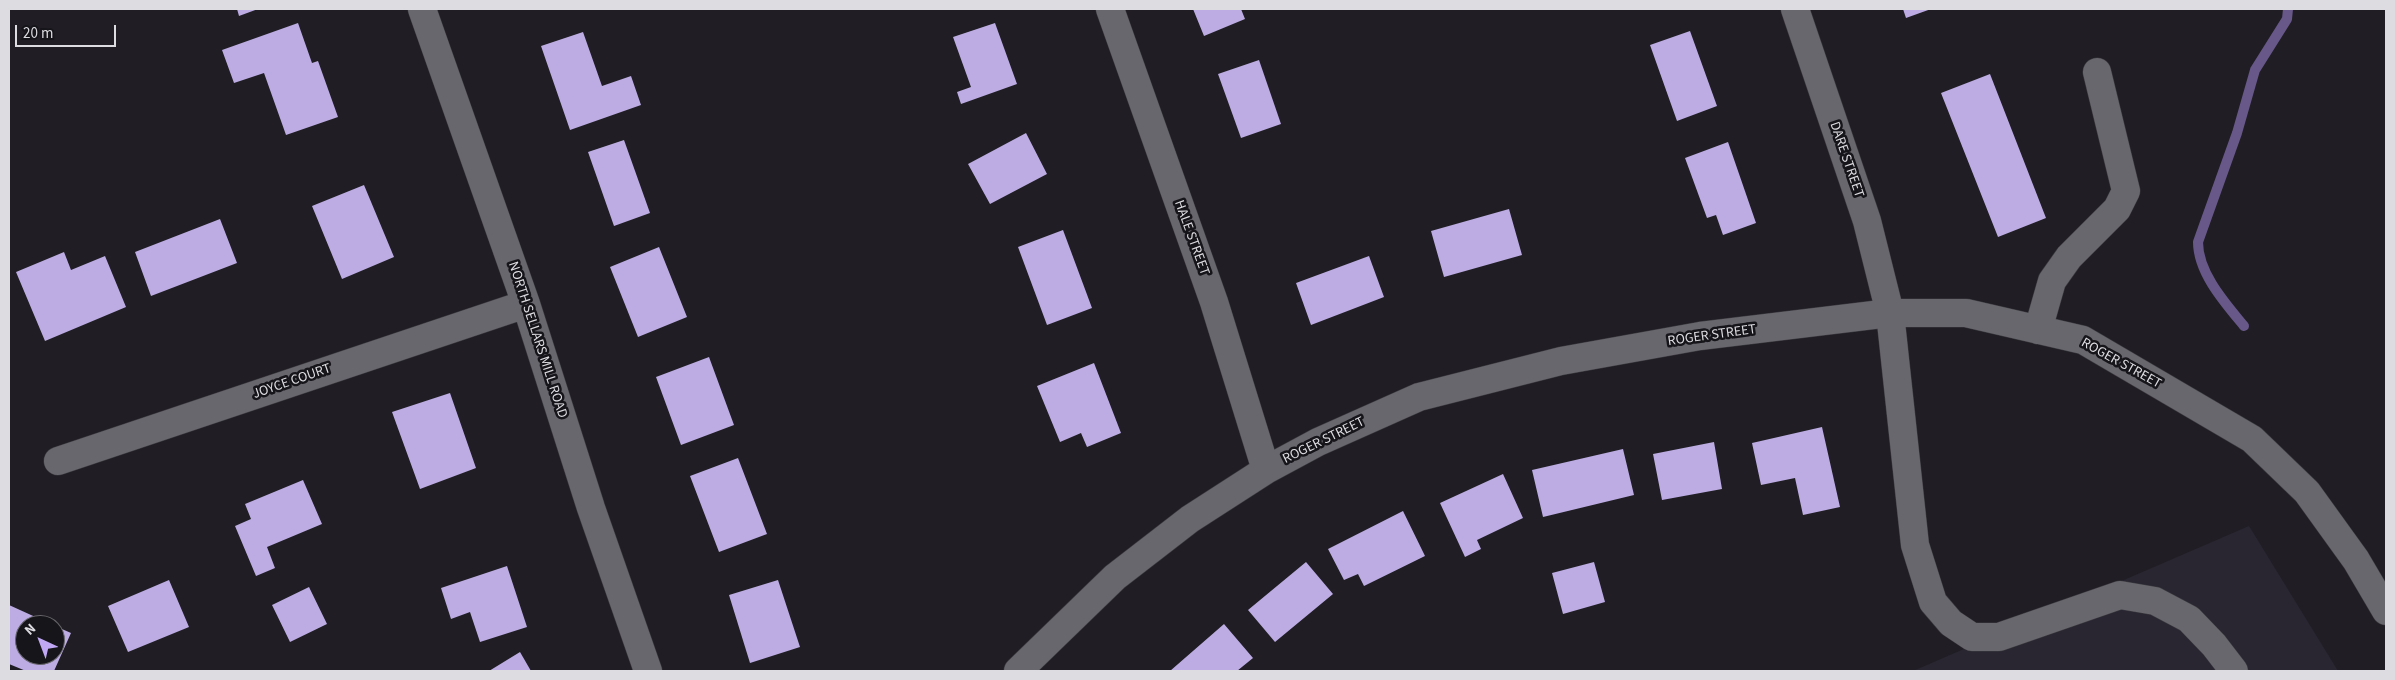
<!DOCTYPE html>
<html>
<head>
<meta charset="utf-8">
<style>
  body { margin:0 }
  #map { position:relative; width:2395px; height:680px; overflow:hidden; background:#201e24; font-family:"Source Sans 3",sans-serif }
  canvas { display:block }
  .frame { position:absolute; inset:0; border:10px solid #dddce0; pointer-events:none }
  .north { position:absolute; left:15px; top:615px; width:50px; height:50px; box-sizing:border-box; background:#16151a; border:1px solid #666569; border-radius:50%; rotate:317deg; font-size:14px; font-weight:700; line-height:20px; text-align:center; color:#dddce0 }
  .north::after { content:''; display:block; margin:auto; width:18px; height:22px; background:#c0a8f4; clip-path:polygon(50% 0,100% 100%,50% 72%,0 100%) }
  .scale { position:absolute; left:15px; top:25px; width:101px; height:22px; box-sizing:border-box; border:2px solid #dddce0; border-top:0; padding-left:6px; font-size:15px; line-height:18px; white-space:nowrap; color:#dddce0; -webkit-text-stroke:4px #16151a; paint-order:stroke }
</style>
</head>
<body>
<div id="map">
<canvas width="2395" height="680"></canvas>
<div class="frame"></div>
<div class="north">N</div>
<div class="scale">20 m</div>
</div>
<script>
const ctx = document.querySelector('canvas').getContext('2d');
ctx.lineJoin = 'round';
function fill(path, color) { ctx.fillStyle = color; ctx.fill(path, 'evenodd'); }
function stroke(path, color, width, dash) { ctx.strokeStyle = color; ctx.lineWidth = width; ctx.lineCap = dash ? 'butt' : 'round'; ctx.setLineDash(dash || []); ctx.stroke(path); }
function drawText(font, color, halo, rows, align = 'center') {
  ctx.font = font + ' "Source Sans 3",sans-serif'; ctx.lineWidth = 5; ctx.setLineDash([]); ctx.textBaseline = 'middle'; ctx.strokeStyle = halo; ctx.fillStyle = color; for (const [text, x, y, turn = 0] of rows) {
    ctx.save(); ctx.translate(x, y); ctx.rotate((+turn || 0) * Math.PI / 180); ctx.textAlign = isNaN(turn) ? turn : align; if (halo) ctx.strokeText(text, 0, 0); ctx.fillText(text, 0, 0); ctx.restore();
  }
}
fill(new Path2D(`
  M2249,526L2338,671H1913Z`), '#292631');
stroke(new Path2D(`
  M2244,326C2225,303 2198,273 2198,242L2237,133L2255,70L2287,19L2288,9`), '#685889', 10);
fill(new Path2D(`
  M237,9H258L239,16Z
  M1193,9H1241L1245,19L1204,36Z
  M1903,9H1931L1906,18Z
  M298,23L312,63L318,61L338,117L286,135L264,73L234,83L222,50Z
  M995,23L1017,84L961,104L957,92L971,87L953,37Z
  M1690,31L1717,106L1677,121L1650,45Z
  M583,32L602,86L631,76L641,105L570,130L541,46Z
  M1259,60L1281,124L1241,138L1218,74Z
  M1990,74L2046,218L1998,237L1941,93Z
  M1026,133L1047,174L990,204L968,164Z
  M624,140L650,213L614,226L588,152Z
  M1728,142L1756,223L1723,235L1716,215L1707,218L1685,158Z
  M364,185L394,257L342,279L312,206Z
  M1509,209L1522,255L1444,277L1431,231Z
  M220,219L237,263L151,296L135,252Z
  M1063,230L1092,308L1047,325L1018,247Z
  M659,247L687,317L638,337L610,267Z
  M64,252L71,270L105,256L126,307L45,341L16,272Z
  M1369,256L1384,297L1311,325L1296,283Z
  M709,357L734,425L681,445L656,377Z
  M1094,363L1121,433L1087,447L1081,433L1060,442L1037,386Z
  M450,393L476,468L420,489L392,412Z
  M1822,427L1840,507L1803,515L1795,478L1761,485L1752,443Z
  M1714,442L1722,489L1662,500L1653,454Z
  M1623,449L1634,495L1543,517L1532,470Z
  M738,458L767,534L719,552L690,476Z
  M1503,474L1523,518L1477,540L1481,549L1465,557L1440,503Z
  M303,480L322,524L267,547L275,568L256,576L235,526L251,519L245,504Z
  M1403,511L1425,556L1364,586L1358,574L1344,580L1328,549Z
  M1306,562L1333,594L1275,642L1248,610Z
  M1594,562L1605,602L1563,614L1552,573Z
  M507,566L527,627L480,642L470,612L451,619L441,588Z
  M169,580L189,627L128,652L108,606Z
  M778,580L800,647L750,663L729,595Z
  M309,587L327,624L290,642L272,605Z
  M9,605L53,625H25V655H55V626L71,633L54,671H26L9,664Z
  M1224,624L1253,658L1237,671H1170Z
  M520,652L531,671H489Z`), '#bcace3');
const minor = new Path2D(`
  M422,9L526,304L591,508L648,671
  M1110,9L1214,302L1266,470
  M1795,9L1867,221L1890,313L1915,545L1933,602L1951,623L1972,637H1999L2120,595L2155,601L2189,619L2214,645L2234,671
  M2038,330L2052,281L2069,257L2117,209L2126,191L2097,72
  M58,461L526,304
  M1018,671L1115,577L1190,519L1266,470L1318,442L1419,397L1561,361L1700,336L1890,313H1966L2083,340L2252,439L2307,492L2356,560L2386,611`);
stroke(minor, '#3c3b40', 29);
stroke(minor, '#69676e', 28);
drawText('14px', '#dddce0', '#16151a', [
  ["DARE STREET",1846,160,71],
  ["HALE STREET",1191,238,70],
  ["ROGER STREET",1712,336,-8],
  ["NORTH SELLARS MILL ROAD",537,340,72],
  ["ROGER STREET",2121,364,29],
  ["JOYCE COURT",292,382,-19],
  ["ROGER STREET",1324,441,-26]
]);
</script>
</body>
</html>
